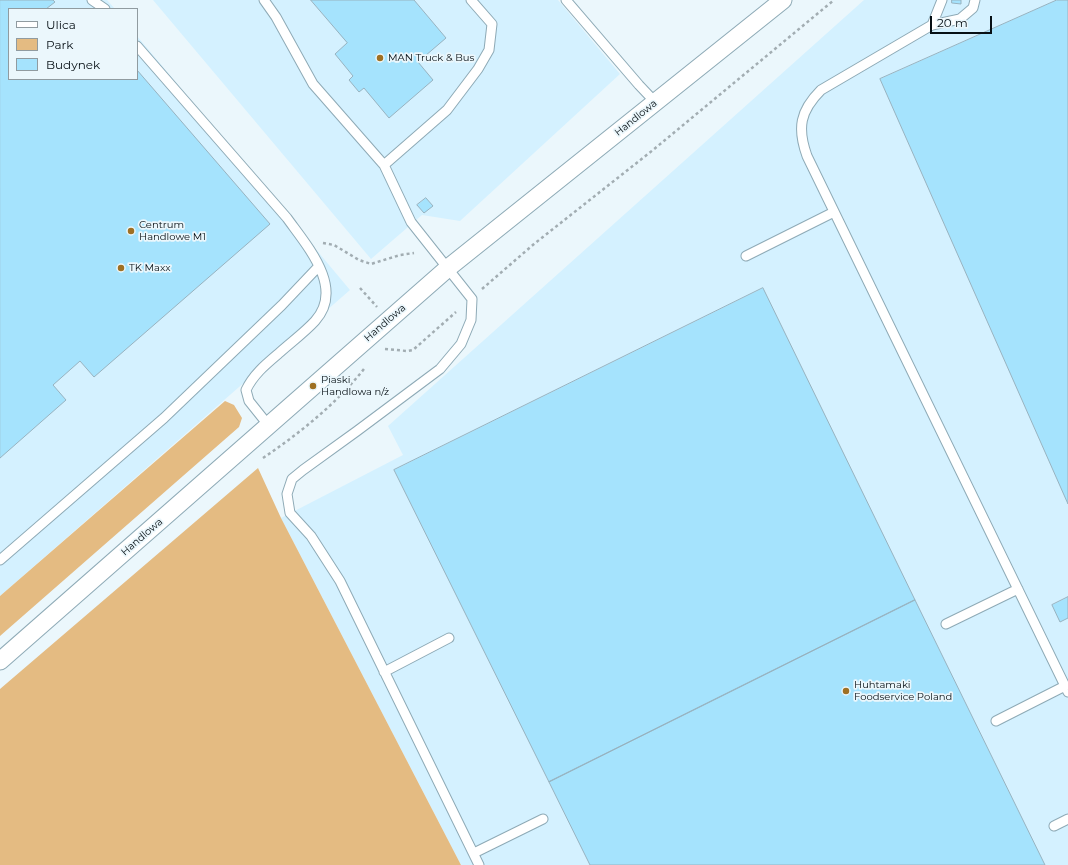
<!DOCTYPE html>
<html>
<head>
<meta charset="utf-8">
<style>
  body { margin:0 }
  #map { position:relative; width:1068px; height:865px; overflow:hidden; background:#ebf7fc; font-family:Montserrat,sans-serif }
  canvas { display:block }
  .legend { position:absolute; left:8px; top:8px; width:130px; height:72px; box-sizing:border-box; background:#ebf7fc; border:1px solid #909ba0; margin:0; padding:5px 7px; list-style:none; font-size:12px; color:#071015 }
  .legend li { display:flex; align-items:center; gap:8px; height:20px }
  .legend b { width:20px; border:1px solid #909ba0 }
  .scale { position:absolute; left:930px; top:16px; width:62px; height:18px; box-sizing:border-box; border:2px solid #071015; border-top:0; padding-left:5px; font-size:12px; line-height:14px; white-space:nowrap; color:#071015; -webkit-text-stroke:3px #ebf7fc; paint-order:stroke }
</style>
</head>
<body>
<div id="map">
<canvas width="1068" height="865"></canvas>
<ul class="legend">
<li><b style="height:5px;background:#fff"></b>Ulica</li>
<li><b style="height:11px;background:#e4bb82"></b>Park</li>
<li><b style="height:11px;background:#a5e3fd"></b>Budynek</li>
</ul>
<div class="scale">20 m</div>
</div>
<script>
const ctx = document.querySelector('canvas').getContext('2d');
ctx.lineJoin = 'round';
function fill(path, color) { ctx.fillStyle = color; ctx.fill(path, 'evenodd'); }
function stroke(path, color, width, dash) { ctx.strokeStyle = color; ctx.lineWidth = width; ctx.lineCap = dash ? 'butt' : 'round'; ctx.setLineDash(dash || []); ctx.stroke(path); }
function drawText(font, color, halo, rows, align = 'center') {
  ctx.font = font + ' Montserrat,sans-serif'; ctx.lineWidth = 3.5; ctx.setLineDash([]); ctx.textBaseline = 'middle'; ctx.strokeStyle = halo; ctx.fillStyle = color; for (const [text, x, y, turn = 0] of rows) {
    ctx.save(); ctx.translate(x, y); ctx.rotate((+turn || 0) * Math.PI / 180); ctx.textAlign = isNaN(turn) ? turn : align; if (halo) ctx.strokeText(text, 0, 0); ctx.fillText(text, 0, 0); ctx.restore();
  }
}
fill(new Path2D(`
  M0,0H107L115,9H9V79H137V36L350,290L0,596Z
  M153,0H558L620,74L460,221L422,215L371,259Z
  M864,0H1068V865H461L281,518L403,455L388,426Z`), '#d4f1ff');
fill(new Path2D(`
  M225,401L234,405L242,418L239,427L0,636V596Z
  M258,468L281,518L461,865H0V689Z`), '#e4bb82');
const building = new Path2D(`
  M0,0H53L55,2L46,9H9V79H137V70L270,224L94,377L80,361L53,385L66,400L0,458Z
  M311,0H414L446,38L418,62L433,80L389,118L364,88L359,92L349,80L353,76L335,54L347,43Z
  M952,0H961V4L952,3Z
  M1057,0H1068V504L880,79Z
  M426,198L433,206L424,213L417,205Z
  M763,288L915,600L549,782L394,470Z
  M1068,597V618L1060,622L1052,605Z
  M915,600L1045,865H590L549,782Z`);
fill(building, '#a5e3fd');
stroke(building, '#98b3c0', 1);
const lane = new Path2D(`
  M92,0L105,9
  M264,0L276,17L313,84L384,165L411,222L472,299L471,320L461,344L440,369L357,431L303,470L292,479L287,494L290,513L311,536L340,581L479,865
  M566,0L639,85L656,103
  M975,0L973,8L960,19L932,25L821,90C800,111 797,128 807,156L1068,692
  M932,25L942,0
  M137,46L287,218C307,246 345,288 315,321C304,333 290,343 278,354C265,365 253,375 246,390L249,401L269,426
  M384,165L447,110L478,69L489,50L492,24L471,0
  M746,256L834,212
  M0,560L164,418L282,305L319,266
  M946,624L1018,589
  M384,672L449,638
  M996,721L1065,686
  M1054,826L1068,819
  M474,853L543,819`);
const street = new Path2D(`
  M0,661L448,268L783,0`);
stroke(lane, '#8eaab6', 11);
stroke(street, '#8eaab6', 19);
stroke(new Path2D(`
  M323,243L334,245L359,260L371,264L400,255L414,253
  M360,288L377,307
  M482,289L534,244L653,150L834,0
  M385,349L407,351L413,350L456,312
  M263,458C300,433 336,404 364,369`), '#a2adb2', 2.5, [3, 3]);
stroke(lane, '#fff', 9);
stroke(street, '#fff', 17);
for (const [x, y, r, color] of [
  [380,58,4,"#9f7023"],
  [131,231,4,"#9f7023"],
  [121,268,4,"#9f7023"],
  [313,386,4,"#9f7023"],
  [846,691,4,"#9f7023"]
]) { const dot = new Path2D(); dot.arc(x, y, r, 0, 2 * Math.PI); ctx.fillStyle = color; ctx.fill(dot); stroke(dot, '#ebf7fc', 1.5); }
drawText('10px', '#071015', '#ebf7fc', [
  ["MAN Truck & Bus",388,58],
  ["Centrum",139,225],
  ["Handlowe M1",139,237],
  ["TK Maxx",129,268],
  ["Piaski",321,380],
  ["Handlowa n/ż",321,392],
  ["Huhtamaki",854,685],
  ["Foodservice Poland",854,697]
], 'left');
drawText('10px', '#071015', '#ebf7fc', [
  ["Handlowa",636,118,-39],
  ["Handlowa",385,323,-41],
  ["Handlowa",142,537,-41]
]);
</script>
</body>
</html>
